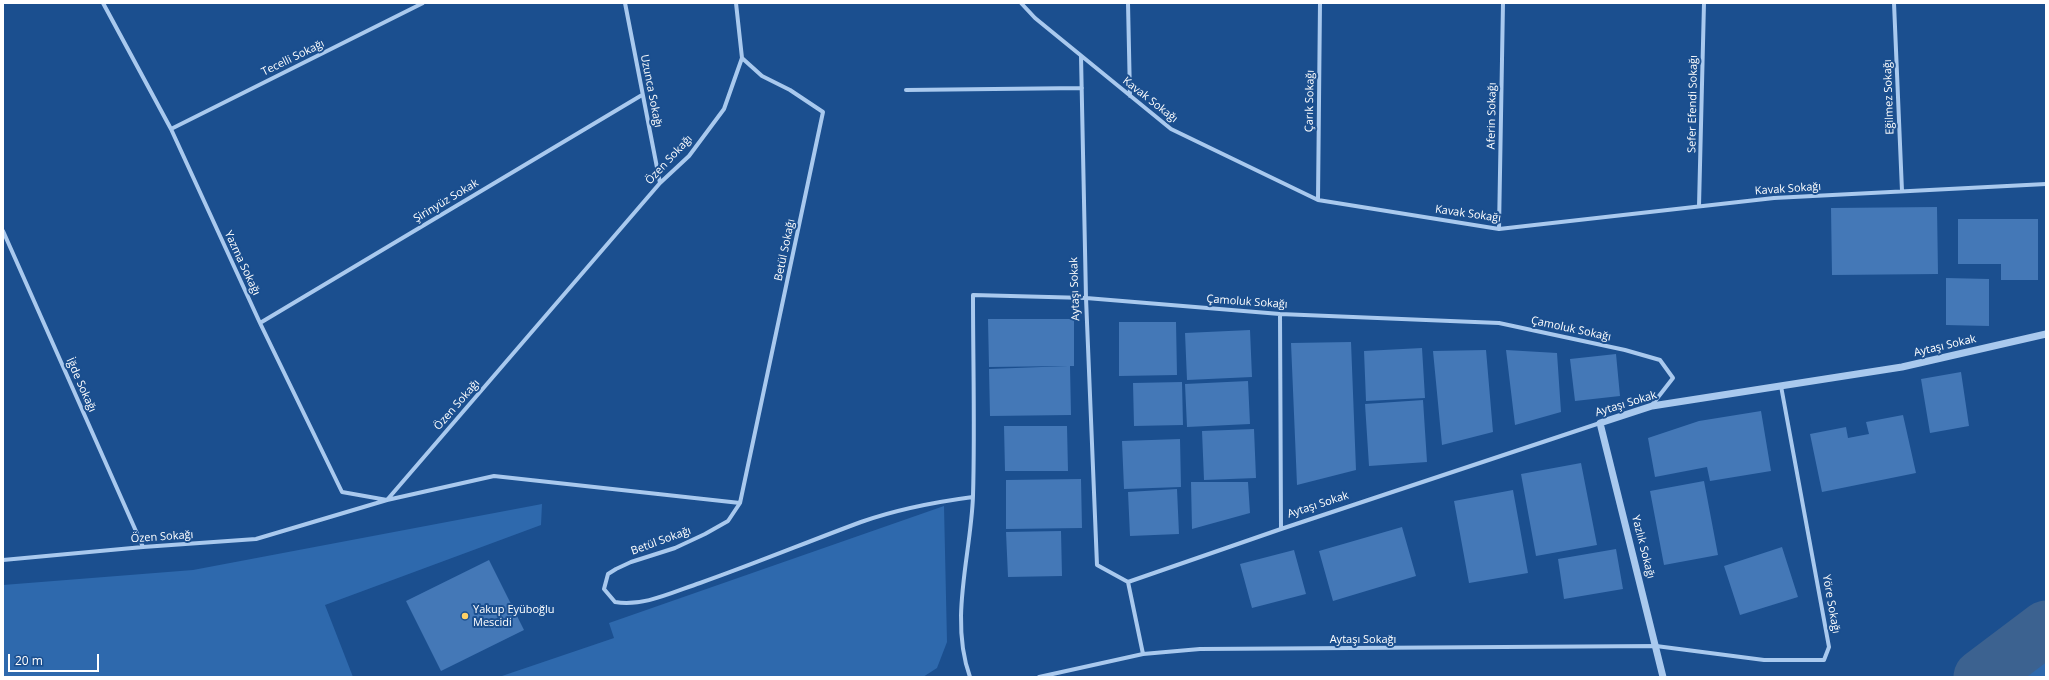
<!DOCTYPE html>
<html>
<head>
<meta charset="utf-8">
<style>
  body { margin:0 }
  #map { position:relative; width:2049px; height:680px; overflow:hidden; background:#1b4f8f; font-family:"Open Sans",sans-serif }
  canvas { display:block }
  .frame { position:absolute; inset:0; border:4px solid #fff; pointer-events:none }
  .scale { position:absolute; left:8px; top:654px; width:91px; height:18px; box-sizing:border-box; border:2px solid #fff; border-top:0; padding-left:5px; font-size:12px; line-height:14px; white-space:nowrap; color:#fff; -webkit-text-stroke:3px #1b4f8f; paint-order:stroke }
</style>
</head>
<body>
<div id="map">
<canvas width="2049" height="680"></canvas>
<div class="frame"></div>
<div class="scale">20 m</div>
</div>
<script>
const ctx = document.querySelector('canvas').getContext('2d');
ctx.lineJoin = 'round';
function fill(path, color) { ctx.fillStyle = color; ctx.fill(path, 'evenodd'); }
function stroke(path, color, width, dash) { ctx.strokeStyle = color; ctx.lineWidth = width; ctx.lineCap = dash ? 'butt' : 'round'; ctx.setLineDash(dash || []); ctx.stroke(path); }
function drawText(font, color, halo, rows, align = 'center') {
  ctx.font = font + ' "Open Sans",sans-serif'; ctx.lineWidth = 4; ctx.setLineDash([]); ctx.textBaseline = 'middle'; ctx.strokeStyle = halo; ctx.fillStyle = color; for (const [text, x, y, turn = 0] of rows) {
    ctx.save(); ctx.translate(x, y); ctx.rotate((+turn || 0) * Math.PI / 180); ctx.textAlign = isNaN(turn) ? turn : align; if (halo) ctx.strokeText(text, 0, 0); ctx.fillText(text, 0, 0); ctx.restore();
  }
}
fill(new Path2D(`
  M542,504L541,525L325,605L353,677H3V585L193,570Z
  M944,506L947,642L937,668L923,677H499L614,638L609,623Z
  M2046,657V677H2019Z`), '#2e69ad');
stroke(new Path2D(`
  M1981,677L2046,628`), '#3c6290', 55);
fill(new Path2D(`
  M1937,207L1938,274L1832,275L1831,208Z
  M1958,219H2038V280H2001V264H1958Z
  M1946,278L1989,279V326L1946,325Z
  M988,319H1074V366H1070L1071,415L990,416L989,369L1068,366L989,367Z
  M1119,322H1176L1177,375L1119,376Z
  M1250,330L1252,377L1187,380L1185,333Z
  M1351,342L1356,470L1297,485L1291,343Z
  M1422,348L1425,398L1366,401L1364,351Z
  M1486,350L1493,432L1442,445L1433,351Z
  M1506,350L1557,353L1561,412L1515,425Z
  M1616,354L1620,396L1575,401L1570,359Z
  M1961,372L1969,426L1930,433L1921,379Z
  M1248,381L1250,424L1187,427L1185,384Z
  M1182,382L1183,425L1134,426L1133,383Z
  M1423,400L1427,462L1369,466L1365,404Z
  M1761,411L1771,471L1710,481L1707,467L1655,477L1648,438L1699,421Z
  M1903,415L1916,473L1822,492L1810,434L1846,427L1848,438L1869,434L1866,422Z
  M1004,426H1067L1068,471H1005Z
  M1254,429L1256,478L1204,480L1202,431Z
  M1180,439L1181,487L1124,489L1122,441Z
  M1581,463L1597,545L1536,556L1521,474Z
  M1081,479L1082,528L1006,529V480Z
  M1704,481L1718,555L1664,565L1650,491Z
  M1191,482H1248L1250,513L1192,529Z
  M1177,489L1179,534L1130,536L1128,492Z
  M1513,490L1528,573L1469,583L1454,501Z
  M1402,527L1416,576L1333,601L1319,551Z
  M1061,531L1062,576L1008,577L1006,532Z
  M1782,547L1798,597L1740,615L1724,566Z
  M1616,549L1623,589L1564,599L1558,559Z
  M1294,550L1306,594L1252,608L1240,564Z
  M489,560L524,630L441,671L406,601Z`), '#4478b7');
stroke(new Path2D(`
  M103,3L171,129L260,323L342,492L387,500L494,476L740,503
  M625,3L660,183
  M1021,3L1035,18L1171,129L1318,200L1499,229L1774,198L2046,184
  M1128,3L1130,96
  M1894,3L1902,191
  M1081,56L1086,298L1097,565L1128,582L1281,529L1600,423
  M742,58L762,76L790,90L823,112L740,503L728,521L705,534L675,548L631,562L616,569L608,574L604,589L615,602C643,607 673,592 700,583C754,564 807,542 861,522C898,509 935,502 973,497
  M906,90L1082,88
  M171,129L423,3
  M1318,200L1320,3
  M1699,206L1704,3
  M1499,229L1503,3
  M3,231L143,547
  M1280,314L1281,529
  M260,323L642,95
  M3,560L143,547L256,539L387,500L660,183L689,156L724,109L742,58L736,3
  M1128,582L1143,654
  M970,677C949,619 971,555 973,496C975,429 973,362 973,295L1086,298L1280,314L1499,323L1625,350L1660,360L1673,378L1652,405
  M1039,677L1143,654L1200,649L1656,646L1764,660H1824L1829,647L1781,386`), '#a9c9ee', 4);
stroke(new Path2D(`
  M1663,677L1600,423L1652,406L1902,367L2046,334`), '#a9c9ee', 7);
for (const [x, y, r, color] of [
  [465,616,4,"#ffd166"]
]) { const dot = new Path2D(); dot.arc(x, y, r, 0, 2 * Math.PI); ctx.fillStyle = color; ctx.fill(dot); stroke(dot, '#1b4f8f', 1.5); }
drawText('11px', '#fff', '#1b4f8f', [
  ["Tecelli Sokağı",293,58,-26],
  ["Uzunca Sokağı",651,91,79],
  ["Eğilmez Sokağı",1889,97,-92],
  ["Kavak Sokağı",1150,100,38],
  ["Çarık Sokağı",1310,101,-89],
  ["Sefer Efendi Sokağı",1693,104,-89],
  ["Aferin Sokağı",1492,116,-89],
  ["Özen Sokağı",669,160,-47],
  ["Kavak Sokağı",1788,189,-4],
  ["Şirinyüz Sokak",446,201,-31],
  ["Kavak Sokağı",1468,214,8],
  ["Betül Sokağı",785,250,-78],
  ["Yazma Sokağı",242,263,65],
  ["Aytaşı Sokak",1075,289,-92],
  ["Çamoluk Sokağı",1247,302,4],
  ["Çamoluk Sokağı",1571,329,12],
  ["Aytaşı Sokak",1945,346,-13],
  ["İğde Sokağı",81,385,66],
  ["Aytaşı Sokak",1626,404,-17],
  ["Özen Sokağı",457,405,-49],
  ["Aytaşı Sokak",1318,505,-18],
  ["Özen Sokağı",162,537,-4],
  ["Betül Sokağı",661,541,-20],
  ["Yazlık Sokağı",1643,547,76],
  ["Yöre Sokağı",1831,604,80],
  ["Aytaşı Sokağı",1363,640]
]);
drawText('11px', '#fff', '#1b4f8f', [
  ["Yakup Eyüboğlu",473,610],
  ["Mescidi",473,623]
], 'left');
</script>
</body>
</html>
